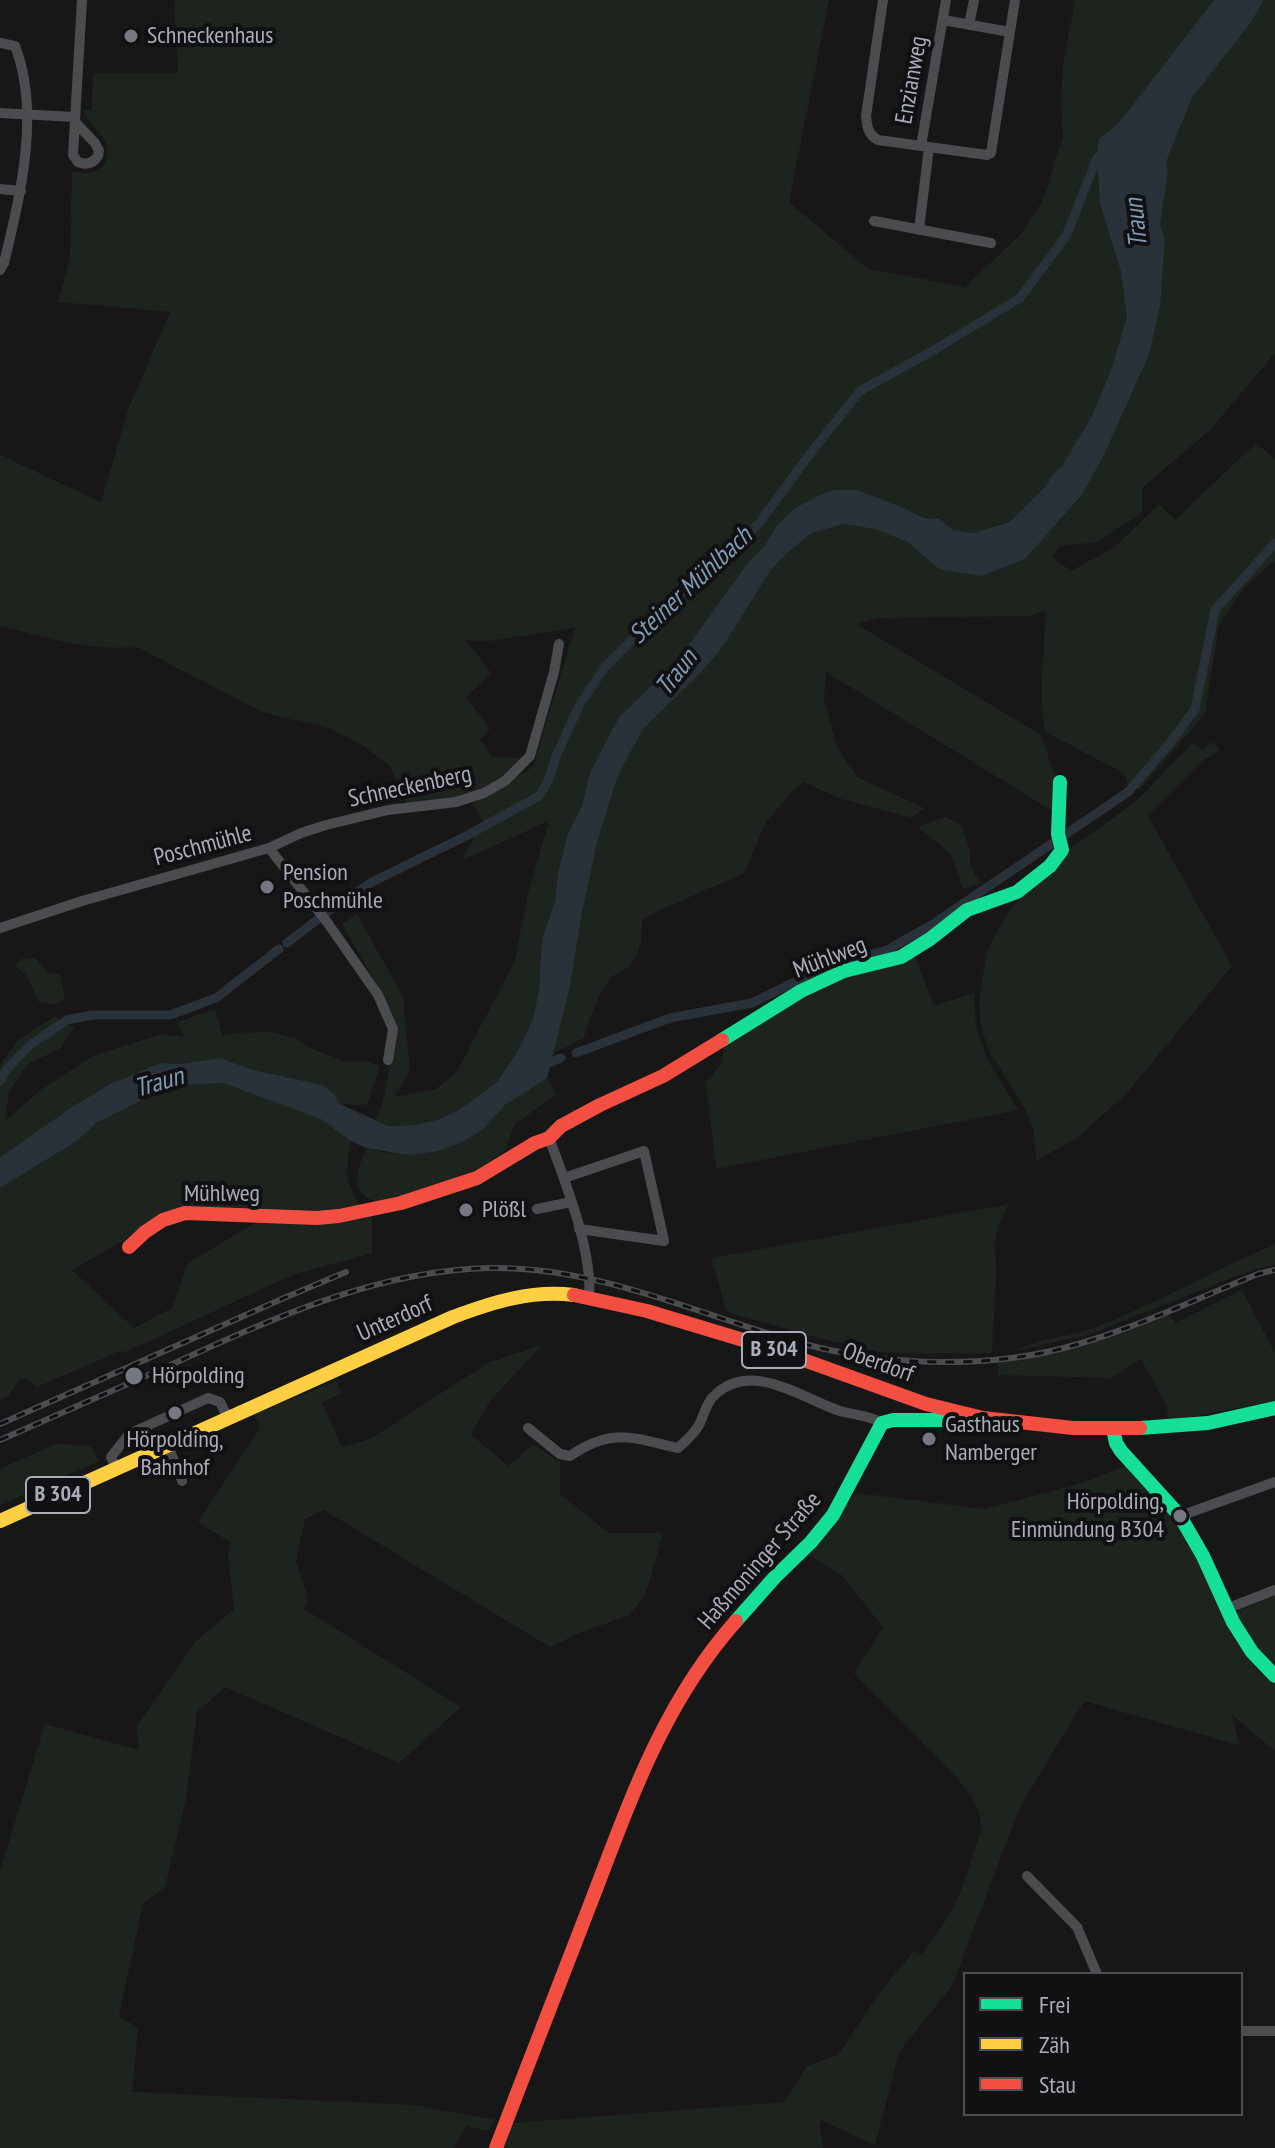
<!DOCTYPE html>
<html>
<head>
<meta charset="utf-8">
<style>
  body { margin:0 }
  #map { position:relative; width:1275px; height:2148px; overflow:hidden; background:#171717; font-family:"PT Sans Narrow",sans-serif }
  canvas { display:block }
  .legend { position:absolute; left:963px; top:1972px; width:280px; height:144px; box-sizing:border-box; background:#111113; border:2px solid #4d4f55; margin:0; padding:10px 14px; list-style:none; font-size:24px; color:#a8adb8 }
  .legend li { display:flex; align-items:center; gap:16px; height:40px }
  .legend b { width:40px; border:2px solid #4d4f55 }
</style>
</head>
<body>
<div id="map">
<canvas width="1275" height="2148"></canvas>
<ul class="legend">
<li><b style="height:10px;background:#16e098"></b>Frei</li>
<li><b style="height:10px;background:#ffcf43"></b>Zäh</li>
<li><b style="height:10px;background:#f24e42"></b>Stau</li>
</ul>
</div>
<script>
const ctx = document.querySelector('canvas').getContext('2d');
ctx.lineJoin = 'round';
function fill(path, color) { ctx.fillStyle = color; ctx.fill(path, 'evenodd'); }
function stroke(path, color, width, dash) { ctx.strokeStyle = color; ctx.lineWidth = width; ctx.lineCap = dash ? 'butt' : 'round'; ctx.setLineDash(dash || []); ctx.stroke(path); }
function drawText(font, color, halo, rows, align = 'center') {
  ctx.font = font + ' "PT Sans Narrow",sans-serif'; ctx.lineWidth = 8; ctx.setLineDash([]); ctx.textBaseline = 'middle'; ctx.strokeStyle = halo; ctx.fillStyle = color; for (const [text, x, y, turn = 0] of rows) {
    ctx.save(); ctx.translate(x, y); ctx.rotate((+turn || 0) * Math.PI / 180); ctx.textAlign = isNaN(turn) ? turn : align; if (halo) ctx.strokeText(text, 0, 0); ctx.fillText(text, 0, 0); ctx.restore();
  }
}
fill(new Path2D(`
  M174,0H829L789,202L868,269L965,287L1021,234L1041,203L1049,185L1054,163L1063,138L1061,99L1063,66L1075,0H1214L1118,125L1104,134L1097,158L1100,204L1121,272L1127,317L1112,367L1092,416L1062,466L1054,473L1045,487L1008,522L973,533L953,530L940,519L924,518L902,507L857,490H835L776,527L765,545L747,564L677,661L619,717L590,772L582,806L567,836L558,871L555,901L542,939L539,989L533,1019L518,1050L497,1082L457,1111L437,1120L414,1125L388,1126L375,1122L383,1101L396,1031L374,980L342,924L357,914L403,997L410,1071L394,1097L436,1089L456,1073L514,963L529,890L549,821L462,860L483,821L472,802L533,767L575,628L482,642L466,640L491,673L466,697L490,729L480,739L491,756L525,759L484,792L408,806L389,765L362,745L329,728L265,713L136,647C90,651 44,637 0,626V455L101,502L128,410L170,312L58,302L70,259L72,172C79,173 85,174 92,172C109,169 111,149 102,136C95,127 87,121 83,110H92L93,73H178Z
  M1264,0H1275V353L1210,430L1142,488V513L1097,542L1060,546L1052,557L1071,571L1116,546L1159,504L1175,520L1256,443L1275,459V563L1272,562L1244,588L1219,625L1205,714L1140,789L1127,783L1125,774L1046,732C1037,698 1045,646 1046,610L1028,616L879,618L856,624L1041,735L1057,782L1056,813L826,672L824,699L837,747L857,777L924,808L911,818L836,797L804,782L792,792L766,822L744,873C710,889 675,902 642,919C642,937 641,959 624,970C618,974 613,974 609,980C597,997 589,1018 584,1038L552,1054L570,987L582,913L598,839L618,775L643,729L702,670L724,645L770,571L788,552L812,533L844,524L874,529L908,542L939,569L1025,559L1081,497L1104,455L1149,355L1160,307L1165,239L1160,225L1168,174L1166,163L1169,154L1192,98L1251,22Z
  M1213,742L1220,750L1204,760L1148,816L1232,966L1126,1094L1078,1137L1036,1161L1034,1131L1023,1105L989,1051L981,1026L979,1001L986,955L992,940L1010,910L1030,888L1064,853L1134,803L1193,743L1203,750Z
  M946,817L962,826L970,852V866L981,883L963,889L951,854L918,827Z
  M914,953L934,1006L974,993L976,1026L987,1059L1018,1110L716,1169L706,1083L722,1062L725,1040L815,988Z
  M36,958L48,973L60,974L65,998L58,1004L39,1002L26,975L15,966L21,959Z
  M215,1009L222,1035L236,1033L270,1032L296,1038L310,1048L346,1062H370L380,1066L367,1105L340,1104L334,1094L323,1085L253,1070L220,1058L180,1064L161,1063L110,1084L72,1107L0,1157V1065L18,1040L55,1016L74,1028L60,1049L29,1063L9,1091L5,1121L42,1089L93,1056L161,1034L185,1037L176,1023Z
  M547,1078L557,1094L515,1124L504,1152L465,1177L379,1203C347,1192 357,1173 366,1148L388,1153L480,1131L505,1105Z
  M223,1083L322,1119L351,1141C345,1174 344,1180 363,1209L331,1216L176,1211L72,1270L134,1328L172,1308L188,1263L258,1221L333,1224L372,1217V1253L292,1275L122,1354L123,1350L37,1387L26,1379L19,1380L8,1396L0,1400V1188L77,1141L96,1123L152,1095L186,1085Z
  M1009,1204L998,1225L995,1242L996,1278L992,1353L925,1354L879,1352L827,1340L727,1312L711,1258Z
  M1275,1244V1265L1255,1269L1088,1335L1014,1351C1040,1338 1069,1337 1096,1327C1158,1303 1215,1270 1275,1244Z
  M1242,1290L1275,1353V1401L1168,1421L1167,1407L1141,1359L1111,1378L998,1375V1362L1062,1351L1124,1333L1169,1314L1176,1323Z
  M542,1345L490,1401L471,1435L509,1466L533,1444L560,1462V1494L609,1533H663L645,1596L629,1615L575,1635L550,1647L324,1510L305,1519L296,1562L308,1597L304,1609L461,1707L399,1763L225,1687L197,1712L186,1799L165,1887L143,1903L119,2016L138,2028L132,2092L416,2105L495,2120L488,2131L466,2126L454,2148H0V1871L45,1724L138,1750L137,1726L195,1642L234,1609L228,1556L231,1543L198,1522L260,1428L254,1414L336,1381L341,1393L322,1403L342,1447L370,1439L488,1363Z
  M56,1444L91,1446L99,1461L0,1505V1469Z
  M1129,1465L1180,1522L1269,1678L1275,1683V1751L1232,1715L1239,1745L1084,1701L1019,1809L952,1986L899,2052L875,2145L821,2120L820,2127L823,2148H504L512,2123L784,2102L807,2066L838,2055L881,1991L914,1951L921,1955C950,1918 961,1897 974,1851C977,1842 982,1831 981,1822C979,1804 968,1792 958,1779L854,1673L883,1627L842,1575L807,1554L856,1493L985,1509L1078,1484Z
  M1275,1596V1666L1260,1651L1235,1612Z`), '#1d241e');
fill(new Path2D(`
  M1214,0H1264L1251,22L1192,98L1169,154L1166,163L1168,173L1160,225L1165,239L1160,307L1149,355L1104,455L1082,495L1025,559L981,576L939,569L908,542L874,529L844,524L812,533L788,552L770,571L724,645L703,670L643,729L618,775L598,839L582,913L570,987L547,1078L505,1105L481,1131L460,1143L438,1151L409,1155L366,1148L351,1141L321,1119L223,1083L186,1085L152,1095L96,1123L77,1141L0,1188V1157L72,1107L110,1084L161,1063L180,1064L220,1058L253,1070L323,1085L334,1094L340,1104L388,1126L414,1125L437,1120L457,1111L497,1082L518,1050L533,1019L539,989L542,939L555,901L558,872L567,836L582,806L590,772L619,717L677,661L747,564L765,545L776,527L795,508L824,493L835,490H857L902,507L924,518L940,519L953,530L973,533L1009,522L1045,487L1054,473L1062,466L1092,416L1112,367L1127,317L1121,272L1100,204L1097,158L1099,139L1118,124Z`), '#2a3239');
stroke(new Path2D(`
  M287,943L331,909L372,882L466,836L539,796L548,781L557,754L580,704L605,667L668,604L719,566L760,522L809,455L860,391L934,350L1020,298L1066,236L1097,158L1108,152
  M576,1053L670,1018L752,1003L821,969L887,950L933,924L1128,792L1171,742L1195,709L1215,610L1275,543
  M538,1067L561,1058
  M0,1081L5,1071L30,1045L67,1020L92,1015H170L216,998L279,949`), '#2a3239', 9);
stroke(new Path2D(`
  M883,0L866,116C867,126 868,135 878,140L987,155L991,153L1015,0
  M943,20L1010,32
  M969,25L974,0
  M0,43L15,46C41,113 20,196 4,263L0,270
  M0,113L75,117
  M75,122L95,143L99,151L98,156C93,164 86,165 78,162L73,155L82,0
  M921,146L946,0
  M0,189L21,191
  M874,221L991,243
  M919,230L929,147
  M269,848L327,922L378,995L393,1029L388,1060
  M0,928L82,901L269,848L301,833L326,825L388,810L456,802L484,793L505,781L530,756L554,672L559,644
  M549,1138C565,1181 593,1252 589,1297
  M564,1178L644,1151L664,1241L579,1229
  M537,1209L571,1202
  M528,1428L560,1454L570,1456C612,1427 633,1438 678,1448C686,1441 694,1434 699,1425C705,1413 706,1402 717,1393C754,1361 803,1399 840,1411C854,1415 869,1415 882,1423
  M168,1446L182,1481
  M116,1468L111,1457L129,1434L208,1398L220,1402L228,1418
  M1180,1516L1275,1482
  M1226,1609L1275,1590
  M1027,1876L1077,1927L1097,1974
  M1241,2031H1275`), '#4b4c50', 10);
stroke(new Path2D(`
  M722,1040L801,991L844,971L901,957L930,939L967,910L1017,892L1050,866L1062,850L1058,834L1060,782
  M1140,1428L1208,1423L1275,1408
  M1113,1429L1116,1443L1121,1451L1180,1516L1203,1556L1233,1622L1252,1652L1275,1676
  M736,1621L774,1578L811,1542L833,1515L882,1423L893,1420H952L957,1413`), '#16e098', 14);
stroke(new Path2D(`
  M0,1521L453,1317C493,1302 531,1290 574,1295`), '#ffcf43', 14);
stroke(new Path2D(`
  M129,1247L145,1232L163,1220L185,1213L317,1218L339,1216L401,1203L477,1178L535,1143L549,1138L561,1126L600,1105L663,1076L722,1040
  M574,1295L647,1311L773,1349L926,1404L983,1418L1073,1428H1140
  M496,2148C528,2064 561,1980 593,1897C631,1798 664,1702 736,1621`), '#f24e42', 14);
const rail = new Path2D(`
  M0,1424L284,1298L346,1272
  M0,1440C55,1416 109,1392 164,1368C267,1321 375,1270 490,1268C599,1266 701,1316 804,1344C884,1365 979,1369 1060,1349C1128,1332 1193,1300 1258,1274L1275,1270`);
stroke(rail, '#4b4c4f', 6);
stroke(rail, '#111113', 3, [9]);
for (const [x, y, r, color] of [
  [131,36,8,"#757880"],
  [267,887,8,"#757880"],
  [466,1210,8,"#757880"],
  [134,1376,10,"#757880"],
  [175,1413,8,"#757880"],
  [929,1439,8,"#757880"],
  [1180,1516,8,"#757880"]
]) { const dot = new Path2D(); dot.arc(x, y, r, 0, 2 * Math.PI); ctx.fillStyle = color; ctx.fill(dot); stroke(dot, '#111113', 3); }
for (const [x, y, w] of [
  [774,1350,64],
  [58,1495,64]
]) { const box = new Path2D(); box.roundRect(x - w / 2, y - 18, w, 36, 6); ctx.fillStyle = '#111113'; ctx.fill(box); stroke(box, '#a8adb8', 2); }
drawText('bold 22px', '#a8adb8', null, [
  ["B 304",774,1350],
  ["B 304",58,1495]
]);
drawText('24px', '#a8adb8', '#111113', [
  ["Schneckenhaus",147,36],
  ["Pension",283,873],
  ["Poschmühle",283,901],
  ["Plößl",482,1210],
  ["Hörpolding",152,1376],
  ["Gasthaus",945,1425],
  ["Namberger",945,1453],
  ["Hörpolding,",175,1440,"center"],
  ["Bahnhof",175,1468,"center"],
  ["Hörpolding,",1164,1502,"right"],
  ["Einmündung B304",1164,1530,"right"]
], 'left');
drawText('24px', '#a8adb8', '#111113', [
  ["Enzianweg",912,80,-80],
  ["Schneckenberg",410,787,-12],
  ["Poschmühle",203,846,-15],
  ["Mühlweg",830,958,-21],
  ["Mühlweg",222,1194],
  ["Unterdorf",395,1319,-24],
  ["Oberdorf",878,1363,20],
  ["Haßmoninger Straße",760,1561,-49]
]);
drawText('italic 26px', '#7f9bb3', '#111113', [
  ["Traun",1137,223,-96],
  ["Steiner Mühlbach",691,586,-43],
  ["Traun",677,673,-52],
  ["Traun",159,1083,-16]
]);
</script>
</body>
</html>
